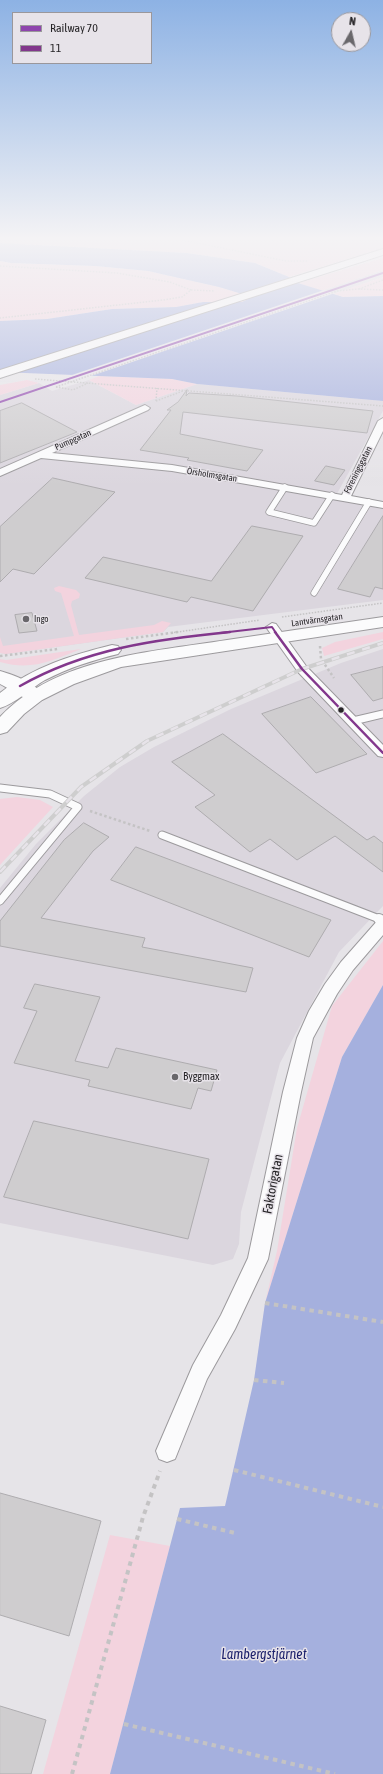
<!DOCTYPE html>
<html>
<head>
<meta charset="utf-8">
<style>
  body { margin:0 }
  #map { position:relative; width:383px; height:1774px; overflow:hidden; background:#e6e4e8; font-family:"Asap Condensed",sans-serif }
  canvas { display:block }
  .legend { position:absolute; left:12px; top:12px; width:140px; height:52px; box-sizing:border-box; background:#e7e3e9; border:1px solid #9a979b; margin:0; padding:5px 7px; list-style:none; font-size:12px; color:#262427 }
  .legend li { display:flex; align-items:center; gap:8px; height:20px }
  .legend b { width:20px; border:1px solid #9a979b }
  .north { position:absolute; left:331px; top:12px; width:40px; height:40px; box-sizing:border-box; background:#e7e3e9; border:1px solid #9a979b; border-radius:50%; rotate:8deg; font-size:11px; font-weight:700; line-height:16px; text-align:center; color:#262427 }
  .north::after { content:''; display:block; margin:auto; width:14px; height:18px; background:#69676b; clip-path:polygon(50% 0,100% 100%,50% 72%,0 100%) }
</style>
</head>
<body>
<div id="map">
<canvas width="383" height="1774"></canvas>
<ul class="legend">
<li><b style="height:5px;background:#8e44ad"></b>Railway 70</li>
<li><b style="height:5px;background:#82378c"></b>11</li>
</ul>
<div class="north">N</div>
</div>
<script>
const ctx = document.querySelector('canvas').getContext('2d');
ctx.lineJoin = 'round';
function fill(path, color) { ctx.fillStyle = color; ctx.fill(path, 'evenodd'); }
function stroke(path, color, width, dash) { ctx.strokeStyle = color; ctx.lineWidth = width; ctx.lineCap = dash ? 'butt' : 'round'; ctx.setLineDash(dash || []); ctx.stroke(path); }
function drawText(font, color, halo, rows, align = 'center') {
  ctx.font = font + ' "Asap Condensed",sans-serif'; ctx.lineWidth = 3; ctx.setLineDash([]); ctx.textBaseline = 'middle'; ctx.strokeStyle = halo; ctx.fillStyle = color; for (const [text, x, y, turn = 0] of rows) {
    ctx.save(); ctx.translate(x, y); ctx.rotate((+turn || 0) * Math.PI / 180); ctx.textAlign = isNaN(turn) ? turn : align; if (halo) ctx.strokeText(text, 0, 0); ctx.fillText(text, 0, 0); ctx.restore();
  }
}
fill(new Path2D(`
  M383,270V277L333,294L321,291Z
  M89,380L136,405L197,384L383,401V411L334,499L383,509V600L168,627L163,632L6,654L0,653V395L39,383L52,391Z
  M383,649V906L339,952L280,1063L241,1212L239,1244L233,1259L213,1265L0,1223V888L36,844L84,796L120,767L154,747L231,709L341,663Z`), '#dbd6de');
fill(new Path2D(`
  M0,238H383V248L289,277L255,263L187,253L0,243Z
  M383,258V270L321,291L298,283Z
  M0,261L11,263L95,266L148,271L219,287L253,297L242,302H203L176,307L112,309L47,319L0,321Z
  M383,277V296L343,297L333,294Z
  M99,376L172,379L197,384L136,405L89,380Z
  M27,380L39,383L0,395V385Z
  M59,586L76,590L80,594L79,598L72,601L71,605L79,635L154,625L162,621L171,623L163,632L6,654L0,653V637L3,646L74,636L61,593L55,591L54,588Z
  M383,632V639L324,656L322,648L335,642Z
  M81,649C51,661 32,671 0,662V659L6,660Z
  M17,797L40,800L53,807L0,865V799Z
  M383,941V985L342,1057L265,1303L277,1251L297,1128L332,1006Z
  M110,1535L170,1546L110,1774H43Z`), '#f3d3de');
fill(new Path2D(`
  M0,243L187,253L255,263L289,277L298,283L343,297L383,296V401L197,384L172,379L0,372V321L47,319L112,309L176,307L203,302H242L252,297L219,287L148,271L95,266L11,263L0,261Z
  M383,985V1774H110L180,1508L225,1506L254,1380L265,1303L342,1057Z`), '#a5b0de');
fill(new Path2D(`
  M324,290L335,293L88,377L69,376Z`), '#e6e4e8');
const building = new Path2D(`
  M187,390L186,396L189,393L237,396L373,411L367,433L183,412L180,434L263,450L247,471L187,460L189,458L140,450L171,410H167L178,402Z
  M22,403L77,432L0,463V411Z
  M326,466L345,470L334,485L315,481Z
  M53,478L115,492L34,574L13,569L0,582V527Z
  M383,516V589L375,587L370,597L338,589Z
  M252,526L303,536L253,611L191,597L187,602L85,578L103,557L211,581Z
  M32,613L37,631L19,633L15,615Z
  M383,667V698L373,701L351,675Z
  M311,697L367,754L316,773L262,714Z
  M223,734L367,840L374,836L383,843V872L335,836L297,860L270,839L250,852L195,807L215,795L172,762Z
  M84,823L109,837L93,851L41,918L145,938L142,947L253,968L246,992L0,946V921L64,840Z
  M136,847L331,920L309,957L111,880Z
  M35,984L100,997L75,1061L108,1068L116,1048L217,1070L211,1091L198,1088L191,1109L88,1086L90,1080L14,1063L37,1011L24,1008Z
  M34,1121L209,1159L188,1239L4,1197Z
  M0,1493L101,1521L69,1636L0,1615Z
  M0,1706L46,1720L31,1774H0Z`);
fill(building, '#cfcdcf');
stroke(building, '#aeacaf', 1);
const laneFar2 = new Path2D(`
  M285,487L269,512L314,523L332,495
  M314,593L369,502`);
const laneFar1 = new Path2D(`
  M353,721L383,714
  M0,788L50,794L78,807L0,901
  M162,835L382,920`);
const lane = new Path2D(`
  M379,919L383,921`);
const street = new Path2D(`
  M145,405L150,408L148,410L52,453L172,465L342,495L378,421L383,418V431L351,496L383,502V508L172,471L41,458L0,476V469Z
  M272,623L276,624L306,666L383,745V757L378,756L298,672L266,627Z
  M383,918V935L353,970L337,994L313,1038L301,1092L268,1259L235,1329L207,1379L175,1459L167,1462L159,1459L156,1451L193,1365L221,1315L248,1258L283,1092L297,1038L309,1011L325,984L341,962L378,920Z`);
const secondary = new Path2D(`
  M383,249V255L0,378V370Z
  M0,671C14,675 36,683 44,696L42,700C27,704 13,690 0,684Z`);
const primary = new Path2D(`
  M383,617V627L121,667L74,684L42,700L24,714L7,732L0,734V717C57,657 151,652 227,640C279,632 331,625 383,617Z
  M112,645L118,646L121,650L118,654C93,660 68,668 45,680C31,688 15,704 0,708V693C33,667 72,655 112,645Z`);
stroke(laneFar2, '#9c9a9d', 7);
stroke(laneFar1, '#9c9a9d', 9);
stroke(lane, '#9c9a9d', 12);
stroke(street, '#9c9a9d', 2);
stroke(secondary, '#9c9a9d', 2);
stroke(primary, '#9c9a9d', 2);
stroke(new Path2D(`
  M173,238L286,261H308
  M0,266L117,273L170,282L191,290L182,297L163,300L0,318
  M359,289L383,280
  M191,290L215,291
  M337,291L358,289L383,290
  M35,379L383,406
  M56,387L73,390L88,383
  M156,401L183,391
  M156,401L157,388
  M282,617L383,603
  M171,633L260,620`), '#c4c3c4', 1.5, [1.5, 1.5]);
stroke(new Path2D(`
  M126,639L178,632
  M320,646L321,659L334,678
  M0,656L58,649
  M90,811L150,831`), '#c4c3c4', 2.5, [2.5, 2.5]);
stroke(new Path2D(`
  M265,1303L383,1322
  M254,1380L284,1383
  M234,1470L383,1507
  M177,1519L235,1533
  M124,1724L335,1774
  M72,1774L143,1517L160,1471`), '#c4c3c4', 4, [4.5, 4.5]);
stroke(laneFar2, '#fbfbfc', 5.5);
stroke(laneFar1, '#fbfbfc', 7);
stroke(lane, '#fbfbfc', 10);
fill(street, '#fbfbfc');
fill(secondary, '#fbfbfc');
fill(primary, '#fbfbfc');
const rail = new Path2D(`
  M0,872L81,787L147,741L302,669L383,643`);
stroke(rail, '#cecece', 4);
stroke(rail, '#e7e3e9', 2.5, [8]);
stroke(new Path2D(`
  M56,387L337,291`), '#c4c3c4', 1.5, [1.5, 1.5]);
stroke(new Path2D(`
  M220,633L272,627L276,633`), '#82378c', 2);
stroke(new Path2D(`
  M275,632L302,669L383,753
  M20,686C85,649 157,639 230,632`), '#82378c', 2.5);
stroke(new Path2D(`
  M0,402L383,273`), '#8e44ad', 2);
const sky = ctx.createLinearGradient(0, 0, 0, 486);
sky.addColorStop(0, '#8db2e4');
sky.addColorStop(0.49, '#f4f3f5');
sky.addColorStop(1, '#f4f3f500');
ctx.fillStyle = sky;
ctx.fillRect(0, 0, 383, 486);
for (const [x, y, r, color] of [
  [26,619,4,"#69676b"],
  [341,710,3.5,"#262427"],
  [175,1077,4,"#69676b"]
]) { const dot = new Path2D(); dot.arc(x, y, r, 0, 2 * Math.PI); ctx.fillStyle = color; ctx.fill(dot); stroke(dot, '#e7e3e9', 1.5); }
drawText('9px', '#262427', '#e7e3e9', [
  ["Pumpgatan",73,440,-24],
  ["Föreningsgatan",358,470,-63],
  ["Örsholmsgatan",212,475,9],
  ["Lantvärnsgatan",317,620,-8]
]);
drawText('9px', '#262427', '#e7e3e9', [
  ["Ingo",34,619]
], 'left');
drawText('11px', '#262427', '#e7e3e9', [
  ["Byggmax",183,1077]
], 'left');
drawText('13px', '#262427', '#e7e3e9', [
  ["Faktorigatan",273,1184,-79]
]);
drawText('italic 14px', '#1d216c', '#e7e3e9', [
  ["Lambergstjärnet",264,1655]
]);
</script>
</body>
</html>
